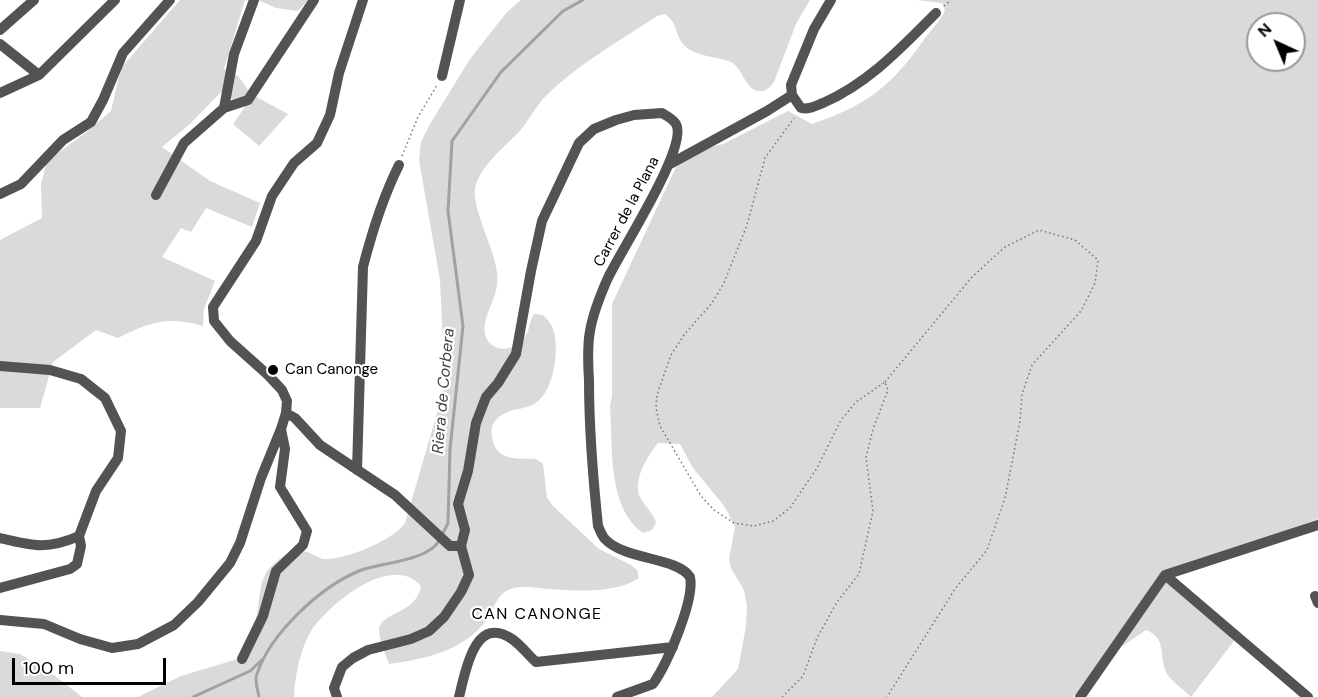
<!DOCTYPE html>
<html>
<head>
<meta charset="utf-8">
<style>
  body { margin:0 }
  #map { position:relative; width:1318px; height:697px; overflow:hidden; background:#fff; font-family:"DM Sans",sans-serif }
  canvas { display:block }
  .north { position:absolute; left:1246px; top:12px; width:60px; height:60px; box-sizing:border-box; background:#fff; border:2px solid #999; border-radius:50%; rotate:316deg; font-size:16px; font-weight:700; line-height:24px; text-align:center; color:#000 }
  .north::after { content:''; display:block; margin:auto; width:21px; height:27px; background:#000; clip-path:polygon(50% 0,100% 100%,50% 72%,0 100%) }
  .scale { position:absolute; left:12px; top:658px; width:154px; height:27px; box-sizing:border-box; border:3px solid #000; border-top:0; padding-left:8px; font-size:18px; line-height:21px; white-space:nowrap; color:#000; -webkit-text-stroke:4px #fff; paint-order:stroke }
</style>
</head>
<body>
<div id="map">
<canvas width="1318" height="697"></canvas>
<div class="north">N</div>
<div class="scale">100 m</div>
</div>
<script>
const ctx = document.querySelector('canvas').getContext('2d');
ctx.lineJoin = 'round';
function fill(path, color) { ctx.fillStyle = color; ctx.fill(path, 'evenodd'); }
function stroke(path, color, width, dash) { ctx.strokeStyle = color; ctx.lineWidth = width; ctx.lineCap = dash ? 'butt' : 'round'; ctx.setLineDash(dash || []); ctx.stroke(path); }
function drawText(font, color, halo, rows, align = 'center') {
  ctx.font = font + ' "DM Sans",sans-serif'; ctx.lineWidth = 4.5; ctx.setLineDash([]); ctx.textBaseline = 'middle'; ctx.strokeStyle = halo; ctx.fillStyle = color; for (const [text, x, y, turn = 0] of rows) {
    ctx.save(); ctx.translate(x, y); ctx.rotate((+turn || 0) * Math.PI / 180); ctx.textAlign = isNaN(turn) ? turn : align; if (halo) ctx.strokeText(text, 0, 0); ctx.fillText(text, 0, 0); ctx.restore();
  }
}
fill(new Path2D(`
  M180,0H245L224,69L238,76L251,94L288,114L259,146L233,124L245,107L221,92L190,124L162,147L210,181L260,203L252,227L206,208L191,232L181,228L162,257L215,281L204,309L203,326C167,316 151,322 118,338L96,330L53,362L40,408H0V240L42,218L41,184L47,161L84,134L111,111L121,68Z
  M258,0H308L298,11L276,8Z
  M521,0H810L796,24L774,82C770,87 766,92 759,91C745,90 743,68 731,62C716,56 695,57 684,45C674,34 679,24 665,14L657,16C622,39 571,69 543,99C534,109 528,122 519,132C503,148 484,163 476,184C469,202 493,246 496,267C498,276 498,285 495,294C490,310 474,335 495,347C508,353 524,343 528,331C530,324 530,320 534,314L543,315C547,319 551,323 553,329C560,349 554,389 537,402C523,412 509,406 496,420C491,425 491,431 492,437C496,462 517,458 536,459L543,464L547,498L553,506L599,549L631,565L637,570L639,578C615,594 577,591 549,589C535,588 522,584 508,590C496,596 494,609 487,619C465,651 425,659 389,664C386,655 380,643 379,632C377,612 417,615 421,586C392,552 329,604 311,631C300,650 295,675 294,697H138L181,676L241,658C246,645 252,632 256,619C260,605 258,588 265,575C272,562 292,547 307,552C315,554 319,560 328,559C349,558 393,540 405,523L445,386L440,280L419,160L421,142L430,124L470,59L507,12Z
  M916,0H1318V519L1166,575L1237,637L1191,697C1183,689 1173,683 1167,674C1158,656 1168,639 1146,630L1112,653L1073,697H712L738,669L746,626L747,607L744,590L731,568L729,559L735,527L725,507L693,468L680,444L658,443C648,455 632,481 640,497C644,505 652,512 656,522L652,530L643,533C607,507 613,446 610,406L612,396V304L676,167L707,148L723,144L788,111L812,124C865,106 891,87 923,41C930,31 939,22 945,11L942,3ZM1258,24H1294V60H1258Z
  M0,651L20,654L54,675L82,697H0Z`), '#dadada');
stroke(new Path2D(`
  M442,535L448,523L450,449L463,326L448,211L452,141L501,72L563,11L583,0
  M193,697L250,671L264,658
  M259,697C258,690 254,681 257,674C270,634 320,587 359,571C378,563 428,561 439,541`), '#a1a1a1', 3);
stroke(new Path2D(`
  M944,6L951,0
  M402,156L418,117L437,85
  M885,382L972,277L1005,247L1039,230L1075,240L1098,260L1095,283L1081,311L1032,365L1022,394L1020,421L1005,498L987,550L955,589L887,697
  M782,697L803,676L817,638L837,602L859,574L873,511L866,457L873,429L888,390L885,382L856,402L841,420L817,468L790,508L773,521L754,526L734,523L714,510L701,496L660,426L656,408L657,395L671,355L684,335L712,303L724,283L747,225L765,158L794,118`), '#757575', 1.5, [1.5, 3]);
stroke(new Path2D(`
  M831,0L814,29L791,85L792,95L801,108C809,110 815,106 823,103C869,83 902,47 936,13
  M0,30L34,0
  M0,44L39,75
  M442,76L460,0
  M0,93L39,75L115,0
  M224,108L248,100L314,0
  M670,164L767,111L792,95
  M0,194L21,184L63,140L91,122L103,100L123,53L170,0
  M156,195L184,143L224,108L234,54L254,0
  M0,366L50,370L81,379L105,398L121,431L118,458L96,491L79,536L81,546L77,564L70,569L0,588
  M286,413L295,418L320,445L395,495L450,546H461
  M357,470L363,267C372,232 383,197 399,165
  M0,538C33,546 47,550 79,536
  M1315,596L1318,603
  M0,620L44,624L80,639L112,648L138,644L174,625L198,602L230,563L240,543L261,478L281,429L286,413L287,401L282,390L268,375L230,341L214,321L213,307L256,241L272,196L294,163L317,143L330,115L339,73L363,0
  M242,659L263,616L276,571L303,545L307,531L280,487L285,449L281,429
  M337,697L334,688L342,667L353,658L368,650L411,639L429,631L444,617L461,592L469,575L461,546L465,530L458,504L468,471L476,423L486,397L498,383L516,354L531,271L542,221L579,143L594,129L616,120L634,115L662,113C667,116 673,119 676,124C689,147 619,253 607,280C600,296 593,313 590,331C587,347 588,365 589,381C589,430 593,478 598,526C600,530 602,536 605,539C624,560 677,557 690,577C695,600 667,664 653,684L617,697
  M459,697C465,674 474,613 512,639C521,645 528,655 536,662L673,647
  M1080,697L1165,575
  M1308,697L1165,575L1318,525`), '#535353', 10);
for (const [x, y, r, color] of [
  [273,370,6,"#000"]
]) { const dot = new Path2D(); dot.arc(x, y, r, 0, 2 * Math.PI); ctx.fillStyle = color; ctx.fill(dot); stroke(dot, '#fff', 2); }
drawText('15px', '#000', '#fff', [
  ["Carrer de la Plana",627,212,-62]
]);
drawText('15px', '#000', '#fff', [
  ["Can Canonge",285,370]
], 'left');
drawText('italic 16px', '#424242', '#fff', [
  ["Riera de Corbera",444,391,-85]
]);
ctx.letterSpacing = '1.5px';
drawText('16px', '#000', '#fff', [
  ["CAN CANONGE",537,615]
]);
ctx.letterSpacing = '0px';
</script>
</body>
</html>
